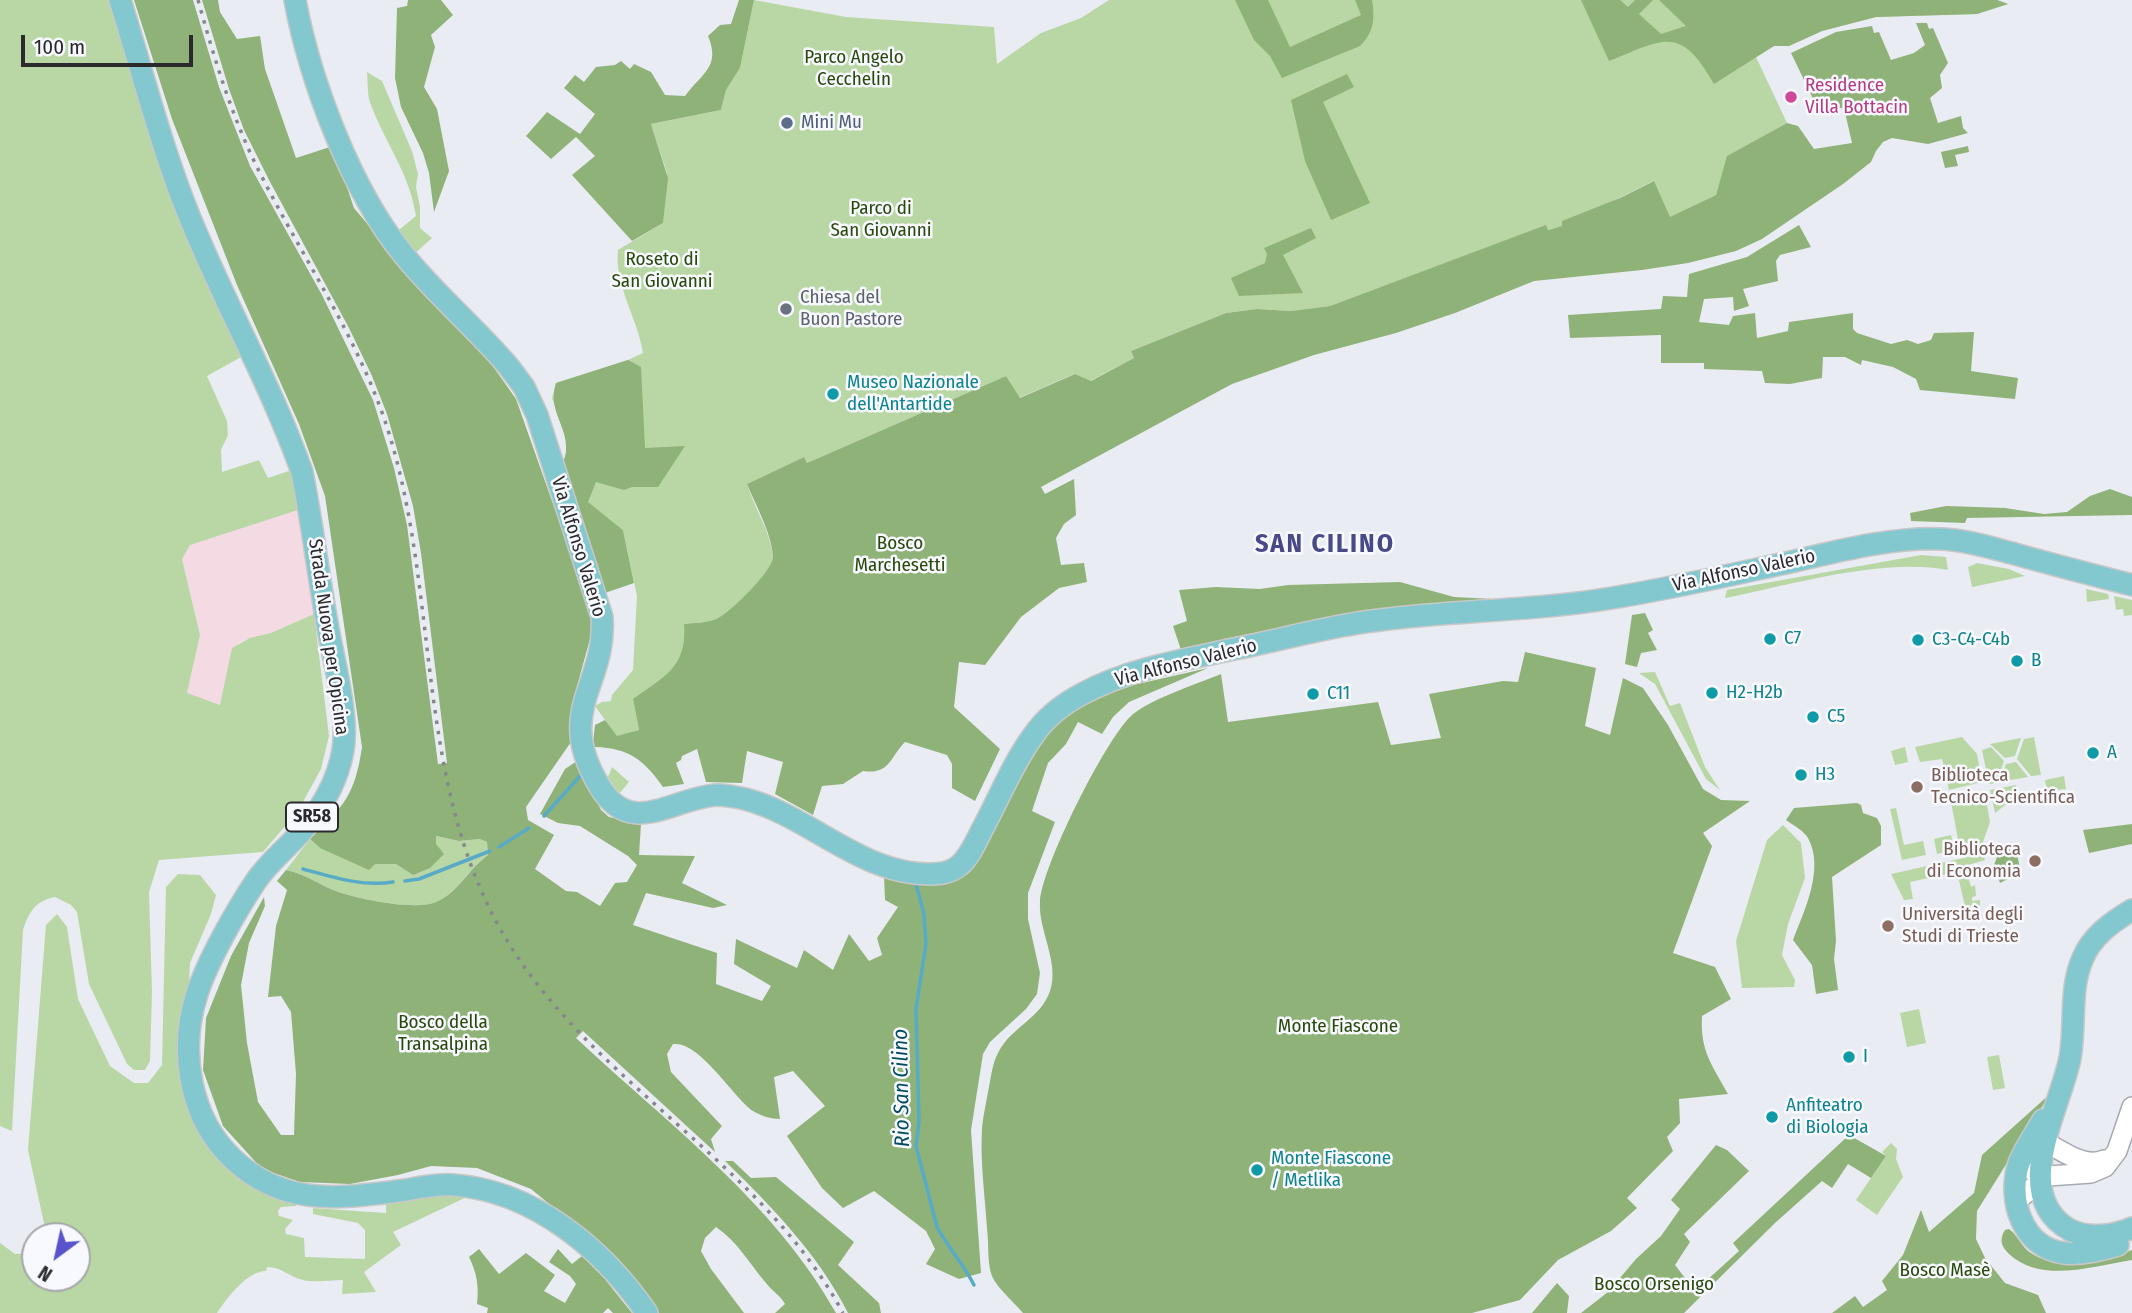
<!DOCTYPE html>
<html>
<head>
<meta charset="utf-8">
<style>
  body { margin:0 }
  #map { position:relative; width:2132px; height:1313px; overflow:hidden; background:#eaecf3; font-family:"Fira Sans Condensed",sans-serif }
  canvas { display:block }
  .north { position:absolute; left:21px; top:1222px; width:70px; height:70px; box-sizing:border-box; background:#f8f9ff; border:2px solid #a6a6ab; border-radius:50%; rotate:213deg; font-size:19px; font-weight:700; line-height:28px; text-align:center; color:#2a2a2d }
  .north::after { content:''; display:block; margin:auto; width:24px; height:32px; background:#5a54cc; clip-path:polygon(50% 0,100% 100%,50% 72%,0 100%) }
  .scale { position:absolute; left:21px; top:35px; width:172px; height:32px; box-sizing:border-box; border:4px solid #2a2a2d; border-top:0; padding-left:9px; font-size:21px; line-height:24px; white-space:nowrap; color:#2a2a2d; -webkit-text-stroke:5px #f8f9ff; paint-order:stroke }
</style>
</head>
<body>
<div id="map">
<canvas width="2132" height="1313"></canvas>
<div class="north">N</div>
<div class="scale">100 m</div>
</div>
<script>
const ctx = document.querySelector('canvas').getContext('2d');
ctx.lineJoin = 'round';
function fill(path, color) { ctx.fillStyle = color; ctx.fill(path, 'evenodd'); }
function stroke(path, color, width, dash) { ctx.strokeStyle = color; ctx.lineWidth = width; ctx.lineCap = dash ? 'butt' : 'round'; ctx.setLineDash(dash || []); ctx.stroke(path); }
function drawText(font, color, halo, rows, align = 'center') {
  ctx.font = font + ' "Fira Sans Condensed",sans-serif'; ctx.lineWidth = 5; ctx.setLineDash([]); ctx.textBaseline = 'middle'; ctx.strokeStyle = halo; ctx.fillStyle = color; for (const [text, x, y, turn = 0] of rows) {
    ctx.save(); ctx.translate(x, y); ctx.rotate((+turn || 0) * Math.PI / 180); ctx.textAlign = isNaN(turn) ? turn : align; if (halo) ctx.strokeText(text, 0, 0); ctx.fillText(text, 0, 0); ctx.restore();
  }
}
fill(new Path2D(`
  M301,509L314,614L271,633L239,642L220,705L187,694L200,635L182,559L190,545Z`), '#f4dae2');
fill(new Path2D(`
  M0,0H113L243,356L207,376L227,421L228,435L221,450L222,472L259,460L268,478L292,470L301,509L190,545L182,559L200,635L187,693L220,705L232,648L250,638L271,633L314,614L329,736L321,769L298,811L263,852L159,860L149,892L152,992L150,1061L145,1070H134L127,1064L89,984L77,912L71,905L55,897C35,901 29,912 23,930L12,1131L0,1126Z
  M754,0L846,17L994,27L997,64L1041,33L1081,18L1109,0H1997L2008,4L1977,14L1876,17L1822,31L1789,46H1774L1756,57L1787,123L1728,156L1716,195L1669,218L1653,181L1563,226L1547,230L1545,226L1330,306L1291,311L1257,309L1226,313L1131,351L1134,358L1090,381L1074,374L1019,398L1006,376L807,463L804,457L747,484C754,507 770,531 773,556C775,570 729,614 716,619C707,623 694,623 684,624C687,668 664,676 633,699L639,730L617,737L595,706L602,702L611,701L612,695L633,670L637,596L623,530L587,502L552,398L556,383L628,360L643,353C638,319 614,285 618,250L663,223L667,173L651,124L721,110L726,90L740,68Z
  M367,72L382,81L412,151L418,174L416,187L420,207V228L432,238L413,255L395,233L416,216C409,172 386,145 371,105C367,96 368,83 367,72Z
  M1921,555L1946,557L1948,570C1883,557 1790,585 1725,598L1727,590Z
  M1977,563L2009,569L2025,576L1972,587L1968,567Z
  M2086,589L2108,594L2109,599L2087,602Z
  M2114,596L2132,600V615L2124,616L2123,609L2116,610Z
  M1655,672L1670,706L1680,703L1705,767L1720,790L1706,779L1655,684L1639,673Z
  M1962,737L1977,754L1982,782L1949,790L1942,759L1920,762L1915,747Z
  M2034,737L2041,775L2031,776L2017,759L2024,739Z
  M2021,738L2015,756L2005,758L1990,744Z
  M1905,747L1908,762L1895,765L1891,751Z
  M1991,747L2004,761L1996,783L1989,784L1982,750Z
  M2016,762L2028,777L1999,782L2006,764Z
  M612,767L629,782L619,794L608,777Z
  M2064,776L2066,789L2047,791L2045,780Z
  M2016,785L2018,795L1995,813L1990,790Z
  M1985,794L1990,822L1982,845L1985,860L1965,866L1971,887L1975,885L1976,896L1972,897V901L1980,900V912L1967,915L1957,872L1910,882L1913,899L1904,900L1891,874L1973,856L1972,847L1960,850L1951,802Z
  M1896,808L1904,845L1923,841L1926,855L1902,860L1890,809Z
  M1783,825L1801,843L1805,878L1788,924L1782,955L1795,980L1794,987L1742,988L1736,941L1767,840Z
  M1951,835L1954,850L1937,854L1934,839Z
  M435,836L459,841L480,839L487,842L488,855C468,868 459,892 436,902C416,911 357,899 336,891C317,884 308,875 286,870L310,839L320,848L374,864H397L413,875L436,844Z
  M178,874L200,875L216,895L211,914L190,963L188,1003L179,1052L186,1105L236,1173L298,1201L296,1206L281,1207L278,1211L279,1216L293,1220L285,1229L286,1234L304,1238L305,1257L365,1259V1230L358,1223L313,1214V1208L386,1213V1204L449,1193L471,1195L393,1232L401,1245L364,1272L376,1292L342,1294L343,1280C330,1280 316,1283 303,1280C289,1277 282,1267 267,1267L266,1271C247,1271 227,1298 217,1313H0V1243L15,1254L35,1253V1278H77V1236H45V1228L28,1150L46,925L57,914L67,927L78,999L110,1066L134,1083H148L162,1065L166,887Z
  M1919,1009L1926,1043L1907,1047L1900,1013Z
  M1999,1055L2005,1088L1993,1090L1987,1057Z
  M1891,1143L1897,1149L1896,1159L1903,1177L1877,1215L1856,1200L1886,1156L1882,1152Z`), '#b8d7a5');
fill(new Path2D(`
  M134,0H193L219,87L250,166L322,295L373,400L394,468L407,525L438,764L447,763L421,553L413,506L387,414L372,376L349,328L269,180L244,130L229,89L202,0H218L220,12L237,39L260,36L265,69L296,158L333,146L354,208L416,282L478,345L516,399L587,600L593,628L571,708L573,739L526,807L528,820L554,835L535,869L566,891L577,892L600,906L615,883L627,882L637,865L628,856L580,826L558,823L540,814L565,769L577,761L601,810L609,817L641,824L639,855L695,856L682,883L727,905L713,908L646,893L633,925L717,953L716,984L762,1001L771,986L734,964L736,939L797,968L804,950L833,970L849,934L869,961L882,955L877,938L898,907L885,900L884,876L939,883L1034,745L1073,708L1107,691L1208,668L1129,702L1113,717L1102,734L1078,722L1066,744L1048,763L1032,811L1055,822L1028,893V919L1040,973L1037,994L1026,1009L990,1042L983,1054L971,1130L981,1273L959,1279L926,1264L935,1249L926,1231L874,1191L843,1208L822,1188L787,1136L825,1106L793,1071L774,1077L780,1119C771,1119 761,1116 753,1111C733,1097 700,1041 673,1044L667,1054L671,1072L722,1126L711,1139L715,1152L583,1031L576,1038C668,1124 774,1202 836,1313H775L785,1304C780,1295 772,1291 766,1283C749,1263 738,1242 716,1227L705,1238L701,1251L711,1269L744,1313H655L588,1236L531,1189L477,1168L431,1166L398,1175L350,1184L300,1182L262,1169L223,1126L203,1070L206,1018L231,956L264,897L265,906L249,943L241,985L247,1043L258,1102L281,1135H294L296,1074L291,1012L281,996L268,997L276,926L287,890L277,881L286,870C308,875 317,884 336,891C357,899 415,911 436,902C459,892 468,869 488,855L487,842L480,839L459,841L436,836V844L444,854L430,868L413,875L396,864H375L369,870L320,848L310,839C344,806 355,795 362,747L325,496L299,424L237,285L172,119Z
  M408,0H441L453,15L431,35L435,47L424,87L437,109L449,171L434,212L429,173L423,153L401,107L395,78L397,8L407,6Z
  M739,0H754L740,68L726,90L721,110L651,124L668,178L663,223L632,241L572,175L595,156L576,137L551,159L526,136L547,112L580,134L595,114L564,88L575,75L584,82L596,67L615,65L621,61L630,69L634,64L651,72L665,95L685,96C702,73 721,67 708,36L720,25L731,24Z
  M1235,0H1268L1290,47L1361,15L1355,0H1372C1375,19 1374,32 1360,46L1282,78L1270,56L1254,40Z
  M1581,0H1620L1628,7L1635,0H1653L1639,14L1661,34L1686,26L1659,0H1997L2008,4L1977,14L1876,17L1822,31L1789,46H1774L1714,84C1680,24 1664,39 1609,61Z
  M1916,23H1927L1929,29L1933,28L1948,63L1940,75L1942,88L1930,98L1938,123L1961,116L1963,128L1968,133L1928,144L1892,138L1883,142L1876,151L1871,162L1843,184L1762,239L1736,251L1688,263L1642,270L1534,281L1455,313L1396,333L1314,355L1232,384L1041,487L1045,494L1074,479L1076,515L1064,524L1056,538L1061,565L1084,563L1087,582L1059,588L1021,617L985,665L959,662L954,707L1000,749L975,801L952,788V764L947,755L905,742C890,757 890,775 863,771L843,784L822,786L813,815L775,794L783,762L747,751L742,783L706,782L697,749L682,756L681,760L676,763L684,784L663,787C644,760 629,748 595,747L593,743L595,725L605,720L617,736L639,730L633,699C664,676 687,668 684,624C693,623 707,623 716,619C729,614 774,570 773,556C771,532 756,506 747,484L804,457L807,463L1006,376L1020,398L1075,374L1091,381L1134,358L1131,351L1226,313L1257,309L1291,311L1330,306L1546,225L1548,230L1562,226V221L1620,198L1654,181L1670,217L1716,195L1727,156L1787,123L1798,126L1814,149L1852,143L1844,108L1818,109L1791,53L1836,32L1872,26L1874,33L1879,32L1891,60L1914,53L1925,45Z
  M1347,74L1354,87L1323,102L1370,203L1331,220L1305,161L1291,100Z
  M1968,146L1969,152L1955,155L1958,166L1945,168L1941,152Z
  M1799,225L1811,247L1780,255L1776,261L1778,281L1743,289L1749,306L1734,311L1733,297L1704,299L1699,322L1729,325L1733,316L1755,313L1757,338L1788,331L1789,322L1853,313V329L1857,333L1891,344L1907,340L1918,344L1931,340L1934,333L1974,332L1971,371L2018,378L2015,399L1920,390L1916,379L1893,367L1862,360L1861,365L1845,357H1823L1822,378L1790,384L1765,383L1762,371L1704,369V363H1661V335L1570,338L1568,315L1661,309L1663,296L1687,297L1689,274L1747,257Z
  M1311,228L1316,238L1283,255L1303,293L1239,296L1231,278L1265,263L1267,254L1264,248Z
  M628,360L641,367L645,448L685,446L658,487H632L624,490L596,482L588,502L623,530L634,583L602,594L561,467C562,463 566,456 566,451C568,425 547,411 556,383Z
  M2110,489L2132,497V515L1967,518L1965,523L1911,521L1910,513L1946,506L2005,508L2044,514L2067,512L2090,496Z
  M1400,582L1454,597L1494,599L1346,614L1224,639L1182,653L1173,626L1187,621L1179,590L1216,587L1260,589L1288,585Z
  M1645,613L1653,630L1648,633L1657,650L1641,653L1637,667L1625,664L1632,615Z
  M1525,652L1596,668L1585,726L1610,735L1623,678L1643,688L1668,725L1703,789L1721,800L1750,801L1703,833L1712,846L1673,953L1715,967L1731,999L1702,1016C1700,1051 1712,1065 1728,1094L1679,1099L1680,1123L1667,1137L1673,1151L1627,1198L1637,1208L1611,1231L1558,1260L1520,1300L1472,1313H1023C1015,1303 997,1288 992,1276C987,1264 989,1243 987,1229C985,1196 980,1162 982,1128C983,1116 986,1104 988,1092C991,1078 992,1063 999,1051C1012,1027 1041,1018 1050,991C1060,963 1038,930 1040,902C1041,868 1105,741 1130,717C1147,700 1197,684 1221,674L1228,722L1378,702L1391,745L1441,738L1429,694L1503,681L1518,682Z
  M1857,803L1861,805L1863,813L1877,818L1881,826V845L1832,877L1836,941L1834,959L1838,990L1816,994L1812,965L1793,940C1804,911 1825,869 1808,838C1804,831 1793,825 1786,820L1794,808Z
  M2132,824V844L2089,853L2083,830Z
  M2015,846L2021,872L2000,883L1994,865L2000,849Z
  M2050,1094L1977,1211L1976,1239L1985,1258L2005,1283L2038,1295L2046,1313H1832L1855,1296L1863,1307L1887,1290L1882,1281L1903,1255L1921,1210L1929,1232L1974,1193L1982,1155Z
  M1849,1135L1886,1156L1871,1178L1848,1164L1832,1188L1822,1181L1775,1223L1684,1313H1581L1608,1292L1636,1259L1661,1236L1680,1209L1671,1200L1716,1145L1727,1150L1749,1171L1684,1234L1690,1242L1675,1265L1695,1291L1739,1251L1733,1243Z
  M725,1161H733L751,1178L776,1177L854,1242L838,1265L879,1303L881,1313H848C818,1254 772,1207 725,1161Z
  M2009,1229C2018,1235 2021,1247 2031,1253C2054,1270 2107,1260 2132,1250V1260C2092,1266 2042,1284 2009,1254C2001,1246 1999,1240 2005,1230Z
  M479,1249L499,1274L526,1253L555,1275L544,1291L565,1303L576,1284L570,1276L549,1262L558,1249L572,1264L582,1256L604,1278L632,1313H613L608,1308L603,1313H487L488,1308L477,1304C479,1285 477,1274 469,1257Z
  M1557,1283L1569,1296L1567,1313H1532Z`), '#8fb278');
stroke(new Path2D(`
  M544,816L581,775
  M499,847L529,828
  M303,869C332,877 363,887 393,882
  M915,880L924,914L926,944L916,1009L919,1122L916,1146L937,1227C948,1248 963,1263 974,1285
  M405,881L419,879L490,851`), '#58abc6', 3.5);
const secondary = new Path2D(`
  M2041,1182C2027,1163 2030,1158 2034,1136C2055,1145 2082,1170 2104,1160
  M2016,1201L2048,1176L2091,1173L2105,1167L2117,1151L2132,1107`);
const primary = new Path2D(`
  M120,0C143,73 161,147 190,218C225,304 271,385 302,472C312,522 318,573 327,623C333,659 349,715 343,750C338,780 321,809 302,831C287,848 269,862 256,881C237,909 207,962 197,994C179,1050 189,1118 233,1159C285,1208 341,1198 406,1190C422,1187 438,1184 454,1185C534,1191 603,1249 647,1313
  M295,0C310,81 351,190 403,254C435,294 475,327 509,367L524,387L537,415L602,617C607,686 553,710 600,787C631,839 674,797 717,795C726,795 736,797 745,799C812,816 869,883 943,873C949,872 955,869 960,865C971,855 977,839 984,826C1000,796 1013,763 1033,736C1045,718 1063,704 1082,694C1128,669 1183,660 1234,649C1282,640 1331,625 1380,620C1457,610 1535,611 1612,598C1673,588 1734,574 1795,561C1842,550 1894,537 1942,539C1967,540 1991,548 2015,554C2054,565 2093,575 2132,585
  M2132,910C2112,922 2092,936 2083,958C2069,988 2076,1025 2070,1058C2061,1106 2008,1196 2070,1230C2088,1239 2114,1236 2132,1228
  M2043,1120C2035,1134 2025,1148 2019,1163C2007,1199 2022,1248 2064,1253C2081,1255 2102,1250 2118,1245`);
stroke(secondary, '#a8a9b0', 22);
stroke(primary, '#c8c8c8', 24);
stroke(secondary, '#fff', 19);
stroke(primary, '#83c7cf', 21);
stroke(new Path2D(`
  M198,0C215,61 233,121 262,177C304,260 358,338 387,427C440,592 414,778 502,932C589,1083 760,1159 843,1313`), '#86878c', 3.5, [3.5, 7]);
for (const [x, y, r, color] of [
  [1791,97,7,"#d1479c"],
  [787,123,7,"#5c6f8a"],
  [786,309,7,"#6b7280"],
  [833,394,7,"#0f9aa8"],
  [1770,639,7,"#0f9aa8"],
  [1918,640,7,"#0f9aa8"],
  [2017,661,7,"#0f9aa8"],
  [1712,693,7,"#0f9aa8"],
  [1313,694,7,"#0f9aa8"],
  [1813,717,7,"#0f9aa8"],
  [2093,753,7,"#0f9aa8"],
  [1801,775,7,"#0f9aa8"],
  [1917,787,7,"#8d6e63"],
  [2035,861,7,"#8d6e63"],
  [1888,926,7,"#8d6e63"],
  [1849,1057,7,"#0f9aa8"],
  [1772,1117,7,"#0f9aa8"],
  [1257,1170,7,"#0f9aa8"]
]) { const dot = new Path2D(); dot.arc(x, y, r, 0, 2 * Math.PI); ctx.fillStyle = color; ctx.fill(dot); stroke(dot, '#f8f9ff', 2.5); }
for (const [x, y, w] of [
  [312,817,52]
]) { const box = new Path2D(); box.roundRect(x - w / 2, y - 14.5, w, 29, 5); ctx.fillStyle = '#f8f9ff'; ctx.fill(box); stroke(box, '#2a2a2d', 2); }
drawText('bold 18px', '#2a2a2d', null, [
  ["SR58",312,817]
]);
drawText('19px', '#28490a', '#f8f9ff', [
  ["Parco Angelo",854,58],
  ["Cecchelin",854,80],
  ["Parco di",881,209],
  ["San Giovanni",881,231],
  ["Roseto di",662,260],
  ["San Giovanni",662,282],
  ["Bosco",900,544],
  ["Marchesetti",900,566],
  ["Bosco della",443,1023],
  ["Transalpina",443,1045],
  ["Monte Fiascone",1338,1027],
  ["Bosco Masè",1945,1271],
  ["Bosco Orsenigo",1654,1285]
]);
drawText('19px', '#b23c85', '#f8f9ff', [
  ["Residence",1805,86],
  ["Villa Bottacin",1805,108]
], 'left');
drawText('19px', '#4e5e75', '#f8f9ff', [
  ["Mini Mu",801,123]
], 'left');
drawText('19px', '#5b616d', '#f8f9ff', [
  ["Chiesa del",800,298],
  ["Buon Pastore",800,320]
], 'left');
drawText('19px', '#0d838f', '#f8f9ff', [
  ["Museo Nazionale",847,383],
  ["dell'Antartide",847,405],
  ["C7",1784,639],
  ["C3-C4-C4b",1932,640],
  ["B",2031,661],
  ["H2-H2b",1726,693],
  ["C11",1327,694],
  ["C5",1827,717],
  ["A",2107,753],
  ["H3",1815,775],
  ["I",1863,1057],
  ["Anfiteatro",1786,1106],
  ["di Biologia",1786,1128],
  ["Monte Fiascone",1271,1159],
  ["/ Metlika",1271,1181]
], 'left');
drawText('19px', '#2a2a2d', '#f8f9ff', [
  ["Via Alfonso Valerio",578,547,73],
  ["Via Alfonso Valerio",1744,571,-12],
  ["Strada Nuova per Opicina",328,637,82],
  ["Via Alfonso Valerio",1186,663,-14]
]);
drawText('19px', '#785e54', '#f8f9ff', [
  ["Biblioteca",1931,776],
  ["Tecnico-Scientifica",1931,798],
  ["Biblioteca",2021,850,"right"],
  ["di Economia",2021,872,"right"],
  ["Università degli",1902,915],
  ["Studi di Trieste",1902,937]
], 'left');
drawText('italic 21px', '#004c5f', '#f8f9ff', [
  ["Rio San Cilino",902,1088,-91]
]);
ctx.letterSpacing = '2px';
drawText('bold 26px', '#484987', '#f8f9ff', [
  ["SAN CILINO",1325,545]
]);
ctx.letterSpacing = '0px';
</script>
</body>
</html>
